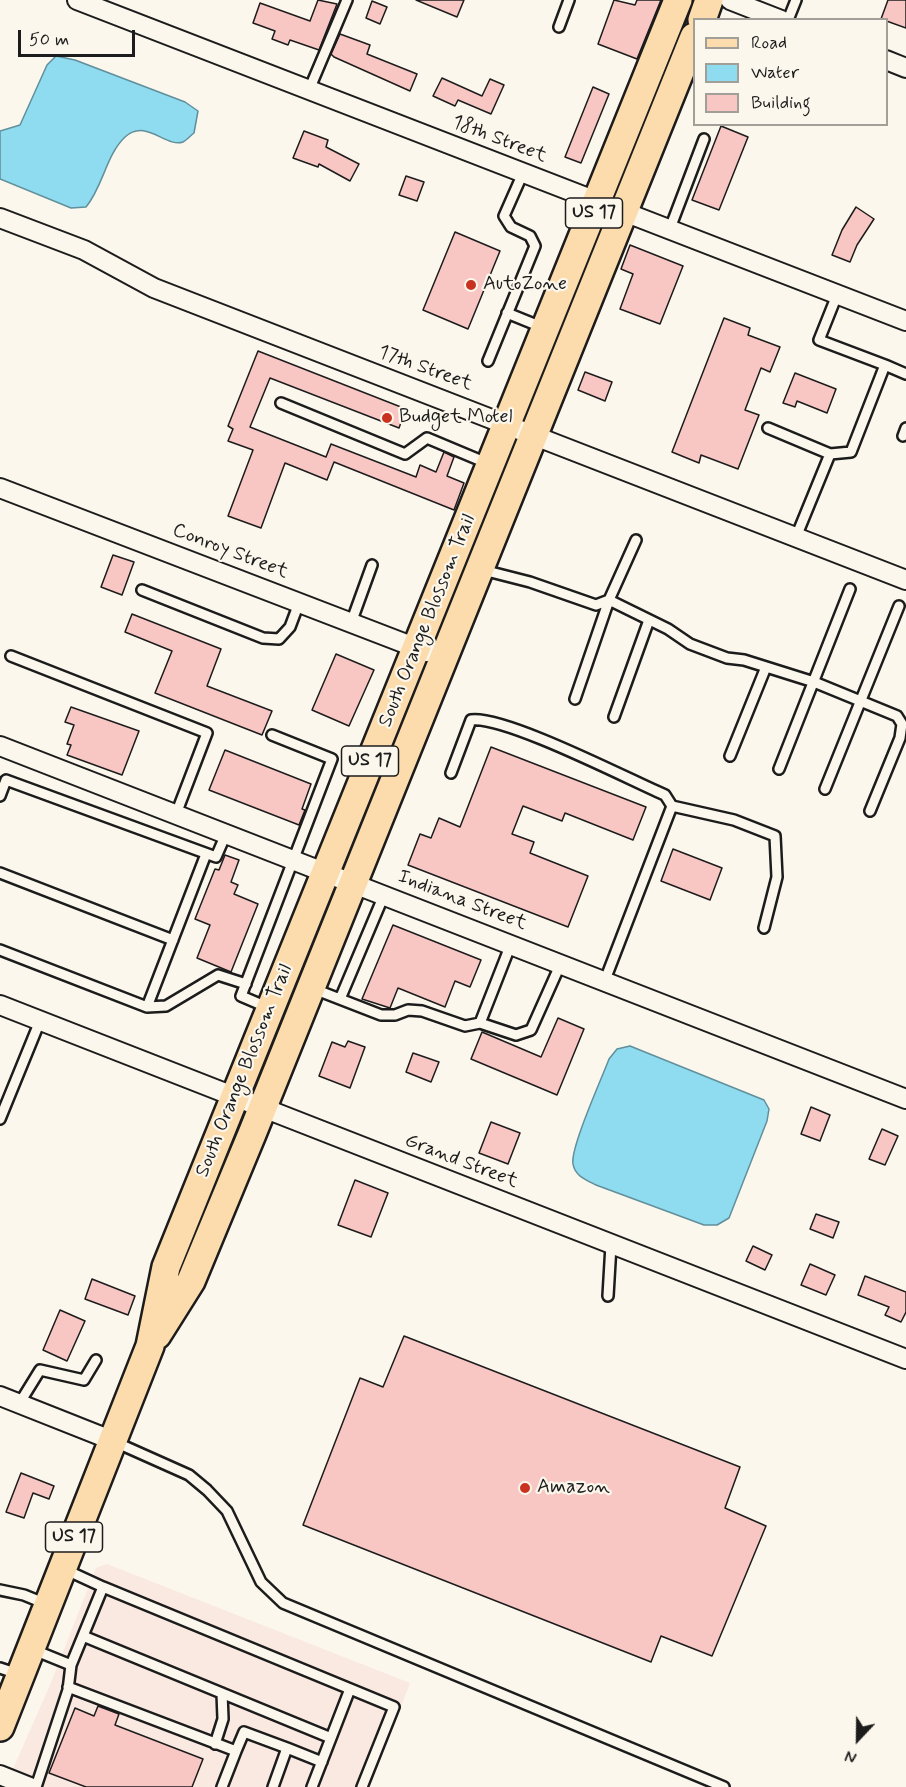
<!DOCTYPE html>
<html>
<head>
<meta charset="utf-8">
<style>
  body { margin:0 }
  #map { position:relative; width:906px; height:1787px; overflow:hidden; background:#fbf7ec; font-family:Mynerve,sans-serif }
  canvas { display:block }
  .legend { position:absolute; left:693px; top:18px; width:195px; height:108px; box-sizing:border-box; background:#fbf7ec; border:2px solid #a29f99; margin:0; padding:8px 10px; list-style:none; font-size:18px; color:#1c1c1c }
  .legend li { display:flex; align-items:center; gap:12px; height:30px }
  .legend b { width:30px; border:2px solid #a29f99 }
  .north { position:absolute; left:828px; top:1709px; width:60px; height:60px; -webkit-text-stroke:4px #fbf7ec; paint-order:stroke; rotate:202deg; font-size:16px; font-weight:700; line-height:24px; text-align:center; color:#1c1c1c }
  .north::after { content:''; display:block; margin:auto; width:21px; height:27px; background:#1c1c1c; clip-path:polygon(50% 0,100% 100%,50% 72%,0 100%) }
  .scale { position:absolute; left:18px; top:30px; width:117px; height:27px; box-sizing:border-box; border:3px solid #1c1c1c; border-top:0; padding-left:8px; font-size:18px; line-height:21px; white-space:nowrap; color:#1c1c1c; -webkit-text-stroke:4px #fbf7ec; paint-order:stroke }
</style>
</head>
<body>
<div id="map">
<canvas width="906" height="1787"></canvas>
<ul class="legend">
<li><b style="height:8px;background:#fcdcac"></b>Road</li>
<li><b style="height:16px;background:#8fdbef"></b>Water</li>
<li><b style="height:16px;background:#f8c7c4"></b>Building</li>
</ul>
<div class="north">N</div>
<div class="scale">50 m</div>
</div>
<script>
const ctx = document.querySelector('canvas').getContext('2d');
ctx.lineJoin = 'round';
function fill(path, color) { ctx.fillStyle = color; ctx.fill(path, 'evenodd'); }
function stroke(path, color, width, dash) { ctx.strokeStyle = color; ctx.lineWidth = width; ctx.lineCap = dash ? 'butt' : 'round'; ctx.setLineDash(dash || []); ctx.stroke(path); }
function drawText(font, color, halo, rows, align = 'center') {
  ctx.font = font + ' Mynerve,sans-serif'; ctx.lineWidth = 4.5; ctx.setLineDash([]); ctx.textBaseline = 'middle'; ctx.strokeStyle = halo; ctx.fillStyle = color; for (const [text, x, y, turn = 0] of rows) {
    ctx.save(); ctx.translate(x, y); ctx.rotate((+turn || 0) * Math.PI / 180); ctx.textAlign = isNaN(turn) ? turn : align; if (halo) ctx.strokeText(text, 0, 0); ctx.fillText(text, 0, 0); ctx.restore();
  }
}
fill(new Path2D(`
  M107,1564L410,1683L370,1787H5L50,1685L96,1568Z`), '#fae9e0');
const water = new Path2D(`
  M56,56L75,60L185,102L198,111L194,133C191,135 187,140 183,142C166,148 146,118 125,137C106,155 103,187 86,207L71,208L0,179V131L20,125L47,65Z
  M630,1046L764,1100L769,1109L767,1121L729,1218L717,1225H704L596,1185C586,1180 575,1176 573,1164C570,1148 602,1078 609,1059L617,1049Z`);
fill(water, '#8fdbef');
stroke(water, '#618f9b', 1.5);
const building = new Path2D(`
  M318,0L337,4L319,50L290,40L288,45L272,39L275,31L253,23L260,3L310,21Z
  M416,0H464L457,17Z
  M614,0L635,5L637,0H661L637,59L598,44Z
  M888,0H906V28L881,19Z
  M372,1L387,7L380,24L366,18Z
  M340,34L370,45L367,54L417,74L410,91L334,57L331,54Z
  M442,78L482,96L490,79L504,85L491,114L458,100L455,106L433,96Z
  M593,87L609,94L581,163L565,157Z
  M721,126L748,137L719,210L692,200Z
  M304,131L328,140L326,147L359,164L350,181L319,164L318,167L293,158Z
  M406,176L424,182L417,201L399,195Z
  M856,207L874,219L857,245L850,262L832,255L842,230Z
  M455,232L500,251L468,329L423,310Z
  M630,245L683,266L660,324L620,309L633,274L621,269Z
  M724,318L750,328L748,335L780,347L770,372L761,368L745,410L759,415L738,469L701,455L699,463L672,452Z
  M258,351L406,409L399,428L270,378L250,427L326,457L331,444L416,477L420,465L436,472L444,452L454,457L447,476L464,483L454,510L334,462L327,480L285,463L261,528L228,516L253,450L228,441L233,429L228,426Z
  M585,372L612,382L605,401L578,390Z
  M795,373L836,389L827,413L797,401L795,407L783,403Z
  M113,555L134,562L122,595L101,587Z
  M132,614L221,649L207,686L272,711L262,735L155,693L172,651L125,632Z
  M336,654L374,670L349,726L312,710Z
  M71,707L139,731L122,775L67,755L71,745L67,744L74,725L65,722Z
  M491,747L646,807L633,840L565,813L562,821L523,806L512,834L534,842L530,853L588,876L568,927L408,865L420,834L431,838L439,818L460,827Z
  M225,750L311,784L302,809L305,810L299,825L209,790Z
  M673,849L722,868L710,900L661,881Z
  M225,855L239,860L231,882L238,885L234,894L258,904L231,972L197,958L210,925L195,919L215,869L219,870Z
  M393,925L481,960L470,987L455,981L445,1007L398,988L390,1008L362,999Z
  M558,1018L584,1029L557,1095L471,1059L482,1032L541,1057Z
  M348,1041L365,1047L350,1088L319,1076L332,1042L345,1047Z
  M413,1053L439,1062L431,1082L406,1072Z
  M811,1107L830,1115L820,1141L801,1134Z
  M491,1122L520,1133L508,1164L479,1153Z
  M882,1129L898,1136L885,1165L869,1159Z
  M355,1180L388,1193L371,1237L338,1225Z
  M816,1214L839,1222L833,1238L810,1229Z
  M753,1246L772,1255L765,1270L746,1261Z
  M810,1264L835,1275L826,1295L801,1285Z
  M865,1276L906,1292V1312L901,1322L885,1315L889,1307L858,1295Z
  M92,1279L135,1296L128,1315L85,1299Z
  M60,1310L85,1321L67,1361L43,1350Z
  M404,1336L740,1467L725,1508L766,1526L712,1656L661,1636L651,1662L303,1525L360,1378L383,1387Z
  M21,1473L54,1486L49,1499L33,1493L24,1518L6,1512Z
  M98,1706L119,1714L115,1725L203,1759L192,1787H86L49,1773L75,1708L94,1716Z`);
fill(building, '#f8c7c4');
stroke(building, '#1c1c1c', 1.5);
const service = new Path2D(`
  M788,20L796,0
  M559,27L569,0
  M309,90L347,0
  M669,231L704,139
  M507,313L544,328
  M488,361L535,246L530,236L511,227L504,216L523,173
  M885,365L906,374
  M281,403L405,454L427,438L489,464
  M768,428L830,454L796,537
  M903,436L906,428
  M830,454L851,452L885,365L819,340L837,295
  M483,570L530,582L596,605L609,600L668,629L690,644L727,658L744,660L814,682L897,716L902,724L900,738L870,811
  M142,590L263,638L279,639L290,627L299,603
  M351,623L372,565
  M11,656L207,733L176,814
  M575,699L609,600L636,540
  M614,717L649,620
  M730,756L766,667
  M779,769L850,589
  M451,773L471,720C504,715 628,779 665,795L672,806L605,980
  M825,789L899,606
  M0,796L6,780L216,857L226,834
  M672,806L734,820L775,836L777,877L764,928
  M0,873L173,940
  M0,950L147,1007L166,1006L218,975L246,984
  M314,989L381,1015H395L408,1010L422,1011L465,1026L480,1023L516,1035L531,1030L561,963
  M340,999L384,895
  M147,1007L206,854
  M269,1008L241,996L332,759L272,735
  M480,1023L511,944
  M0,1119L40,1021
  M608,1296L611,1245
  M19,1404L40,1370L84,1380L96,1360
  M115,1442L189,1475L207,1490L227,1511L261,1582L283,1603L724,1787
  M64,1569L103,1587
  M0,1590L24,1595L46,1604
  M83,1636L331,1738
  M34,1650L71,1665L103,1587L394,1707L362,1787
  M0,1668L18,1674
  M68,1687L236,1751L222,1787
  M215,1744L223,1719L222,1693
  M287,1748L322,1762
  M236,1751L244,1732L287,1748L273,1787
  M36,1787L68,1690L71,1665
  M312,1787L350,1689`);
const minor = new Path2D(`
  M77,0L906,321
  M730,0L781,20
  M886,60L906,68
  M0,218L84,250L154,288L906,580
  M0,488L427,652
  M0,746L906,1099
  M0,1005L906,1359
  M0,1396L111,1440
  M0,1775L30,1787`);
const primary = new Path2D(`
  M702,20L709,0
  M157,1335L191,1281L252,1134L694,37
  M0,1727L150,1346L166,1267L678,0`);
stroke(service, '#1c1c1c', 14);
stroke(minor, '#1c1c1c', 22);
stroke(primary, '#1c1c1c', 32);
stroke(service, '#fbf7ec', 9);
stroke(minor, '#fbf7ec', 18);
stroke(primary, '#fcdcac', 27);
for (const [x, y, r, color] of [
  [471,285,6,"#c8321e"],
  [387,418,6,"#c8321e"],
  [525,1488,6,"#c8321e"]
]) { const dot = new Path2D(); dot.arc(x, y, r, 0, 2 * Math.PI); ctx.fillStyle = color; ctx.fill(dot); stroke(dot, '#fbf7ec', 2); }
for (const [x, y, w] of [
  [594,213,57],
  [370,761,57],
  [74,1537,57]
]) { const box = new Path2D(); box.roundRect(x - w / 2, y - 15, w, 30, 4.5); ctx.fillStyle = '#fbf7ec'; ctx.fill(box); stroke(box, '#1c1c1c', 1.5); }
drawText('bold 18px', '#1c1c1c', null, [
  ["US 17",594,213],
  ["US 17",370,761],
  ["US 17",74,1537]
]);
drawText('20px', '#1c1c1c', '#fbf7ec', [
  ["18th Street",499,140,21],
  ["17th Street",425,369,20],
  ["Conroy Street",230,552,21],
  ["South Orange Blossom Trail",428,621,-68],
  ["Indiana Street",462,901,21],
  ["South Orange Blossom Trail",245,1071,-68],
  ["Grand Street",461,1162,21]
]);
drawText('20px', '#1c1c1c', '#fbf7ec', [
  ["AutoZone",483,285],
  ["Budget Motel",399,418],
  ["Amazon",537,1488]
], 'left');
</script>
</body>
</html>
